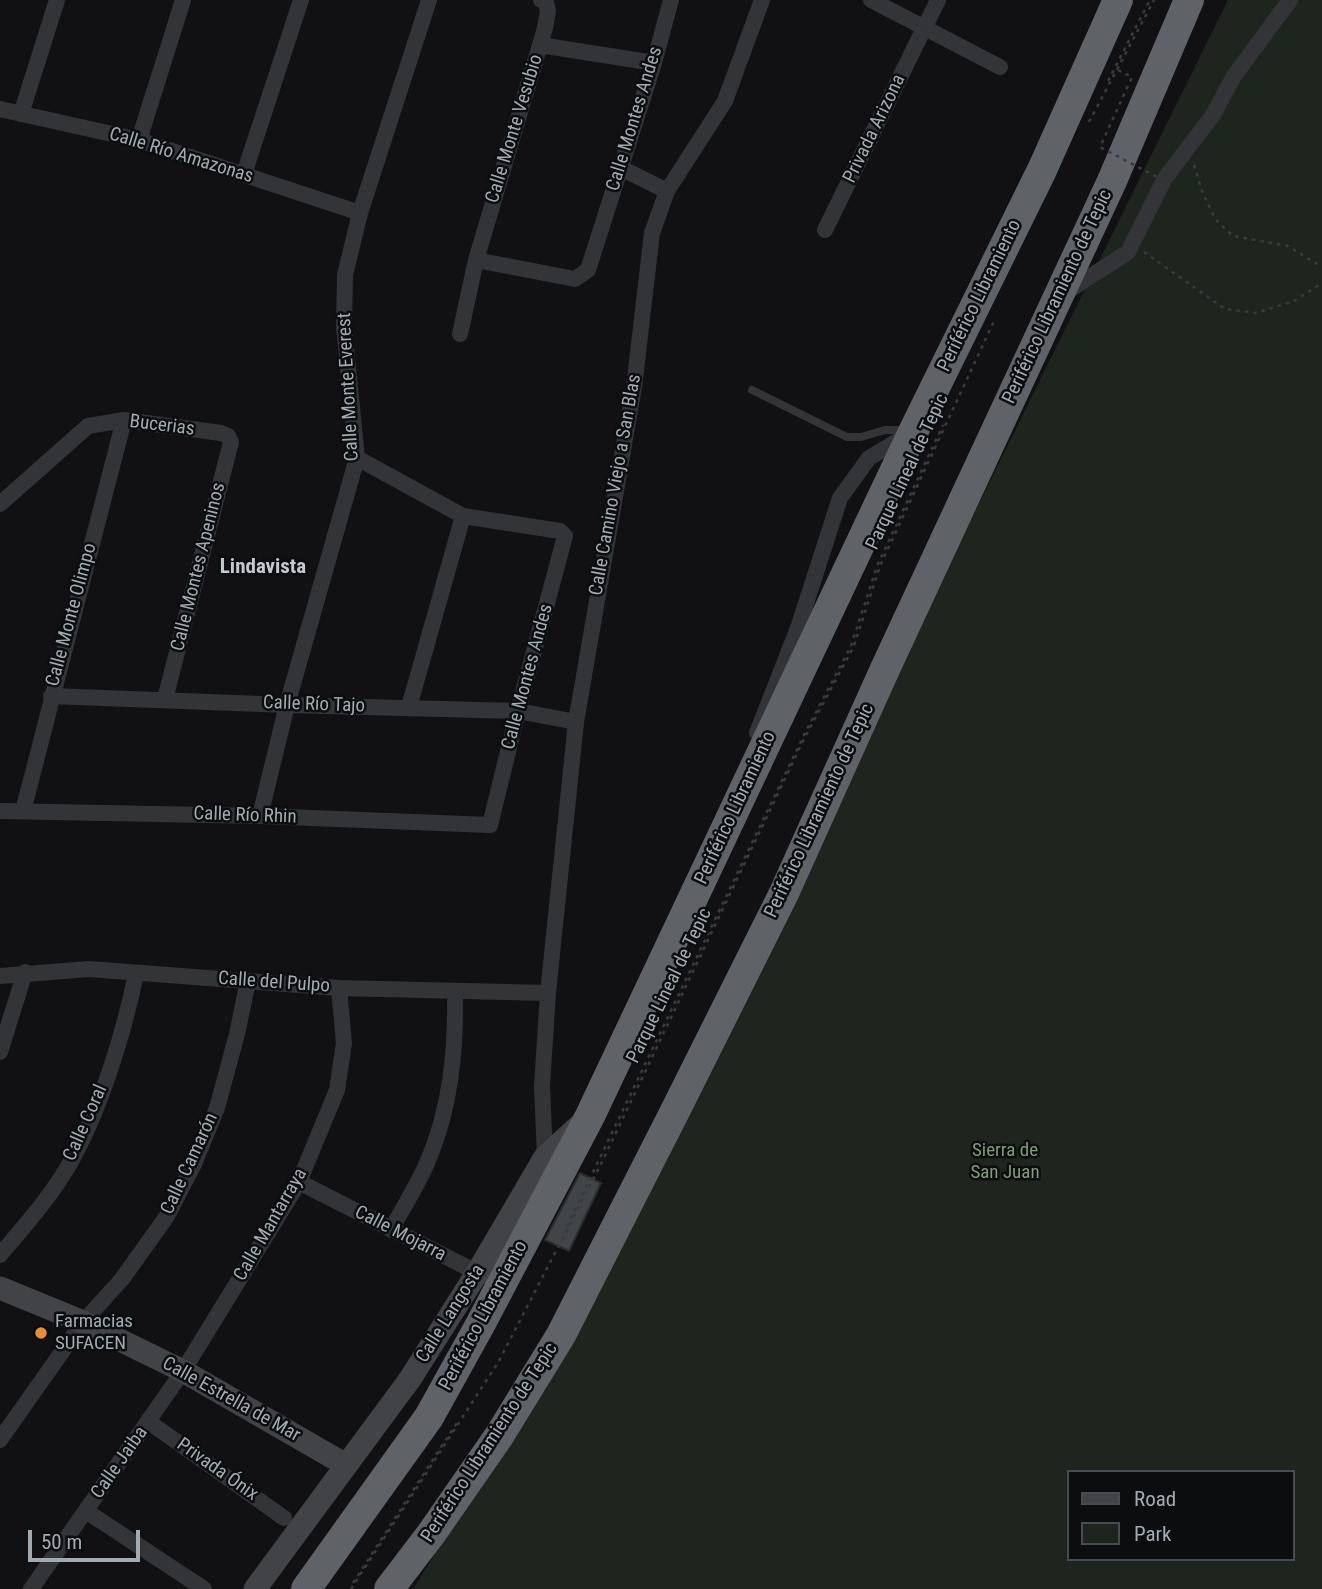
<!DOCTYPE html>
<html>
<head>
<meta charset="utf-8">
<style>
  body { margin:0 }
  #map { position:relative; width:1322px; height:1589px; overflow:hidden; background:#111113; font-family:"Roboto Condensed",sans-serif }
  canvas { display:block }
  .legend { position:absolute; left:1067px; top:1470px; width:228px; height:91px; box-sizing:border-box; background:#0c0d0e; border:2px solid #484c50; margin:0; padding:9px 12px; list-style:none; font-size:21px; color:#a3abb2 }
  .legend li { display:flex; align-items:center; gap:14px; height:35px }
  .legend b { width:35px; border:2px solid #484c50 }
  .scale { position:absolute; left:28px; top:1530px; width:112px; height:32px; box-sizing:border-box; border:4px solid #a3abb2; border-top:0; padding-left:9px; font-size:21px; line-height:24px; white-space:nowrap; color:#a3abb2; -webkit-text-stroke:5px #0c0d0e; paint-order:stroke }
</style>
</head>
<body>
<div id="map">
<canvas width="1322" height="1589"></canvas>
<ul class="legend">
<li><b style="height:9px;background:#414347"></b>Road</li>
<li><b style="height:19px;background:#1e251e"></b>Park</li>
</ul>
<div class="scale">50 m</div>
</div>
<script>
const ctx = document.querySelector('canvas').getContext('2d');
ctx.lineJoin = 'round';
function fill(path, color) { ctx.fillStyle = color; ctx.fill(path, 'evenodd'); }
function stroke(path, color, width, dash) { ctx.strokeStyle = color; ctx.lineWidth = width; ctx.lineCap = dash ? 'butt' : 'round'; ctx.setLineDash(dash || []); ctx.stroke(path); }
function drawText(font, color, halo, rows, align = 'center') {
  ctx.font = font + ' "Roboto Condensed",sans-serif'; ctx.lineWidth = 5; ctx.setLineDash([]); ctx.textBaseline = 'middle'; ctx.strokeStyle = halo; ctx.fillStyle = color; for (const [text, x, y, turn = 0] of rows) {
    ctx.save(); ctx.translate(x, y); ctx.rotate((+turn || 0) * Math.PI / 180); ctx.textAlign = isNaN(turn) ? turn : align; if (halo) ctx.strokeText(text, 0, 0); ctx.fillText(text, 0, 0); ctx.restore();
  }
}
fill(new Path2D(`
  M1228,0H1322V1589H413L491,1465L770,926ZM1068,1472H1292V1559H1068Z`), '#1e251e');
const building = new Path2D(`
  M580,1173L601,1183L569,1251L545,1240Z`);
fill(building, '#424548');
stroke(building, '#2b2c2e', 2);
stroke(new Path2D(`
  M1108,81L1150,0
  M1089,122L1154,0
  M1194,165L1202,191L1215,219L1233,236L1288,246L1322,267
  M1144,252L1225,309L1256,313L1294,301L1322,283
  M567,1226L805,733L851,646L877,566L943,425
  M353,1583L458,1421
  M351,1589L499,1361L602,1162L804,739L854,646L880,566L994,321`), '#393b3e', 2.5, [3.5, 5]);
stroke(new Path2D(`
  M752,390L847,437H861L885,430H908`), '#333437', 8);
stroke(new Path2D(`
  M871,0L1000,67
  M540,45L654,63
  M0,109L139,140L360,213
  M21,114L57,0
  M139,140L183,0
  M621,168L667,191
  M244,174L301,0
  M825,230L938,0
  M476,260L575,279L588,270L654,63L671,0
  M1065,293L1128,252L1165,178L1213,115L1234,76L1290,0
  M460,334L476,260L545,28L548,11L546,3L541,0
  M0,504L88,426L124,420L221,433L228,436L231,442L165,699
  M51,696L287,705L518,711L576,722
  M409,707L463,516
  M757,733L798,628L840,498L869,458L909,434
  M0,811L260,816L490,825L518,711L565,536L560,531L463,516L357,458
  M23,811L124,420
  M260,816L287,705L357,458L344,327L345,275L360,213L429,0
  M0,976L89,969L339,988L548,993
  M0,1052L25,972
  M545,1157L542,1086L548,993L576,722L634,387L652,233L667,191L725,101L762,0
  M299,1182L484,1276
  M391,1230C403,1208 417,1186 427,1163C451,1108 456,1050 455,992
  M0,1255C26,1224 55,1192 74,1156C102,1104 124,1032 136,974
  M149,1422L284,1518
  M0,1440L83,1322L122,1279L167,1216L194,1164L217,1108L237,1034L248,981
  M86,1511L204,1589
  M31,1589L183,1371L299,1182L337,1090L344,1043L339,988`), '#333437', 16);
stroke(new Path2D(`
  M0,1288L83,1322L183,1371L346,1465
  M255,1589L410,1379L477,1273L545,1157L580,1125`), '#414347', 23);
stroke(new Path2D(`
  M306,1589L429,1417L480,1325L590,1116L914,430L1042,170L1118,0
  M389,1589L431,1534L499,1436L561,1335L674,1113L784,893L885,669L1112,181L1189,0`), '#5f6368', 30);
stroke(new Path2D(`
  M1118,70L1132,77L1100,147L1159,178`), '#393b3e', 2.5, [3.5, 5]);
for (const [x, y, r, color] of [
  [41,1333,7,"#e58d37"]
]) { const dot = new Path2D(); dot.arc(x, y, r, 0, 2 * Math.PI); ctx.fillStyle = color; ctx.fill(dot); stroke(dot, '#0c0d0e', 2.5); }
drawText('19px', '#a3abb2', '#0c0d0e', [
  ["Calle Montes Andes",635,119,-73],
  ["Calle Monte Vesubio",515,129,-73],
  ["Privada Arizona",875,129,-64],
  ["Calle Río Amazonas",181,156,17],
  ["Periférico Libramiento",980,296,-64],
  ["Periférico Libramiento de Tepic",1058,297,-65],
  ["Calle Monte Everest",349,387,-93],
  ["Bucerias",162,426,7],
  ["Parque Lineal de Tepic",908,472,-65],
  ["Calle Camino Viejo a San Blas",616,485,-80],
  ["Calle Montes Apeninos",199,567,-76],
  ["Calle Monte Olimpo",72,615,-75],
  ["Calle Montes Andes",528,677,-75],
  ["Calle Río Tajo",314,705,2],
  ["Periférico Libramiento",736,808,-65],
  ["Periférico Libramiento de Tepic",820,811,-65],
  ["Calle Río Rhin",245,816,2],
  ["Calle del Pulpo",274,983,4],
  ["Parque Lineal de Tepic",670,986,-64],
  ["Calle Coral",86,1123,-66],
  ["Calle Camarón",190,1164,-65],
  ["Calle Mantarraya",271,1225,-60],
  ["Calle Mojarra",400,1234,27],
  ["Calle Langosta",451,1314,-58],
  ["Periférico Libramiento",484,1316,-62],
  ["Calle Estrella de Mar",231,1400,29],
  ["Periférico Libramiento de Tepic",490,1443,-57],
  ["Calle Jaiba",120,1463,-55],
  ["Privada Ónix",217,1470,35]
]);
drawText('19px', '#7f9c7b', '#0c0d0e', [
  ["Sierra de",1005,1151],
  ["San Juan",1005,1173]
]);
drawText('19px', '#a3abb2', '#0c0d0e', [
  ["Farmacias",55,1322],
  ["SUFACEN",55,1344]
], 'left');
drawText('bold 21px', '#c4c9cf', '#0c0d0e', [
  ["Lindavista",263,568]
]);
</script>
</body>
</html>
